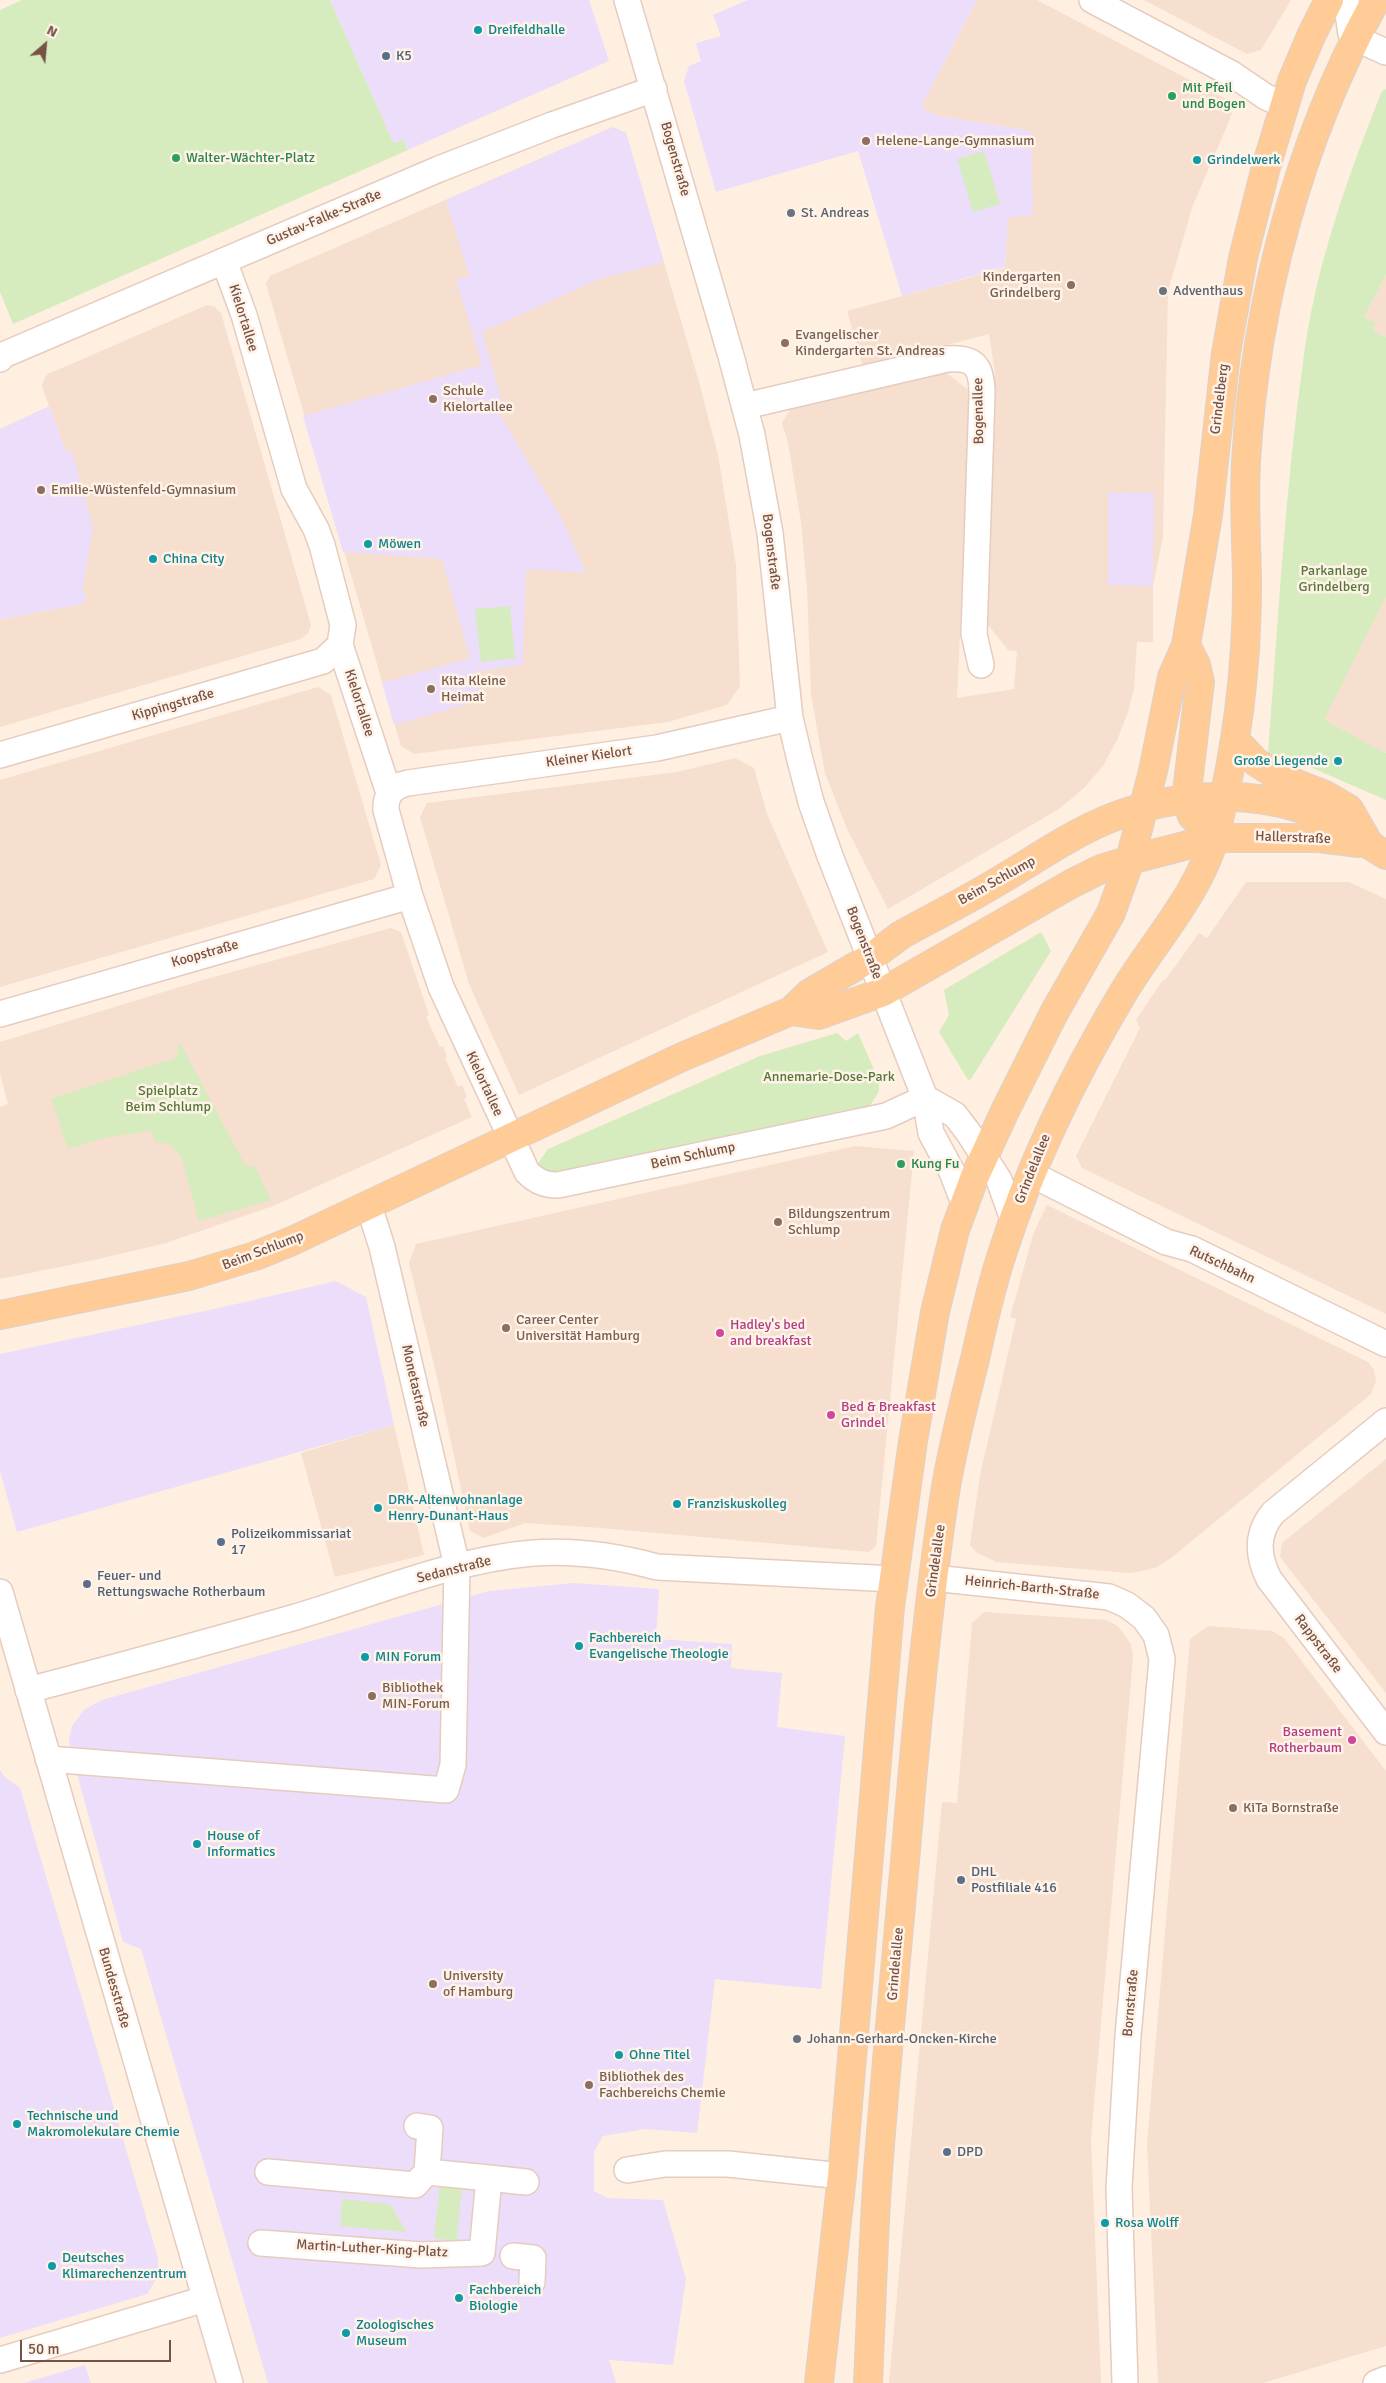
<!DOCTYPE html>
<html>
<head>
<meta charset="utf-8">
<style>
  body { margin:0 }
  #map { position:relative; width:1386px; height:2383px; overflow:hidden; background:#feefe0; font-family:Signika,sans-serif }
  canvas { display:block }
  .north { position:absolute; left:20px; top:20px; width:50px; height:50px; -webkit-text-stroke:4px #fff3e8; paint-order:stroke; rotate:27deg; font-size:14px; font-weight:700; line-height:20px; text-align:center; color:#775146 }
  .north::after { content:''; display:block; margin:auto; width:18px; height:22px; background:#775146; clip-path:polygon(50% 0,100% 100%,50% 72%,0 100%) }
  .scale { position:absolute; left:20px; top:2340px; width:151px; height:22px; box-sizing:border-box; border:2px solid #775146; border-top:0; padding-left:6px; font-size:15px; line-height:18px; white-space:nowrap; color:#775146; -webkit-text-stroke:4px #fff3e8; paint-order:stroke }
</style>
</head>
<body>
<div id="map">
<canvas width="1386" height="2383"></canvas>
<div class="north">N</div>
<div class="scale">50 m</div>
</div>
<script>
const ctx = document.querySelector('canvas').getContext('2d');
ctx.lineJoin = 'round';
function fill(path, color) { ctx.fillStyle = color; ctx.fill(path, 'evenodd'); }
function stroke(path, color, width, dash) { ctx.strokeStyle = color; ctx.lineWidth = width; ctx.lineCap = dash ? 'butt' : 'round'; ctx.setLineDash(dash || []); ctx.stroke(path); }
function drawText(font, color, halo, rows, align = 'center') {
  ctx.font = font + ' Signika,sans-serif'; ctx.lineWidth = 5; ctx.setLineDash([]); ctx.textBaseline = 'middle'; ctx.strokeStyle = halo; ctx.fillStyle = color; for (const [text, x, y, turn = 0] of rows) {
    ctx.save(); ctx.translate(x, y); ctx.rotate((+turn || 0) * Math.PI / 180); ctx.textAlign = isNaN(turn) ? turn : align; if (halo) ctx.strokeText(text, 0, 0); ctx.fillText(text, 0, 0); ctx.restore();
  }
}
fill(new Path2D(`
  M977,0H1037L1228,100L1232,114L1193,205L1168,291L1163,537L1153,586V642H1137L1134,688L1128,712L1118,738L1103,766L1084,788L1059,809L888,909L847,829L825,773L811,695L807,588L801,522L788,443L782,423L791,408L940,368L971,392L957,698L1014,689L1017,651L1008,650L985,621L995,373L989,334L863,367L847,311L1005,268L1008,218L1031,131L935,115L921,107Z
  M1144,0H1291L1261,50L1247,54Z
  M613,127L626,133L699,382L718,455L736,565L740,686L727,705L668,722L414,754L401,746L266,284L270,276Z
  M1386,275V337L1372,331L1364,317Z
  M207,305L215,307L221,313L311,625L308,633L301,639L0,727V619L83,604L85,592H82L71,451L66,452L49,406L42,386L44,379L48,374Z
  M1386,597V753L1323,720Z
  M318,687L331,695L381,865L374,879L0,987V780Z
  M735,758L754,768L767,814L828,952L519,1095L469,984L420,817L427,803L677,772Z
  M1246,882H1349L1386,899V1314L1082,1168L1076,1156L1140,1028L1136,1020L1162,981L1166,979L1199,933L1207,938Z
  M391,928L401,932L429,1015L426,1017L440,1047L443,1046L447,1057L445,1058L458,1087L462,1085L467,1097L464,1099L472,1117L273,1206L163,1244L85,1262L0,1279V1107L8,1104L0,1073V1042L203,980Z
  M855,1146L914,1151L876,1546L869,1552L601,1528L525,1523L484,1538L470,1531L437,1377L409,1263L416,1244Z
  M1047,1205L1368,1362L1374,1370L1376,1382L1371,1394L1171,1558L1157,1567L1142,1571L1131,1573L996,1562L976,1552L970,1545L980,1475L1016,1319L1010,1317L1034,1232Z
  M394,1425L424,1555L335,1577L301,1453Z
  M1386,1459V1693L1280,1557L1282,1543Z
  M984,1612L1106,1620L1118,1626L1131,1644L1133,1658L1091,2138L1101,2383H889L942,1802L957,1803L972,1623Z
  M1208,1626L1272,1631L1284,1638L1386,1771V2346L1263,2383H1158L1147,2144L1190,1639Z`), '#f6dfce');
fill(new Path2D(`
  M330,0H589L609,61L408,150L403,140L395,143L392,140Z
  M748,0H977L921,107L935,115L1031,131L1033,215L1008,218L1005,267L902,296L858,151L716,192L684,81L689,66L701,61L696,43L721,36L713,15Z
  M613,127L626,133L664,262L597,280L482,332L502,401L493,403L563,521L586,573L526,569L523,665L474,672L480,695L473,697L474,702L394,725L382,683L470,658L442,559L343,552L303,416L482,365L456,280L469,275L446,200Z
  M49,406L66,452L72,451L93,527L82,592H85L84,604L0,619V429Z
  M1108,492L1154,493L1153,586L1108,585Z
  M336,1281L366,1297L394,1425L17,1532L0,1471V1354L219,1308Z
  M574,1583L659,1589L656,1639L732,1644L731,1668L782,1673L777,1727L845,1736L821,1989L715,1979L697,2133L645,2129L603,2136L594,2152V2191L607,2198L663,2200L686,2279L673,2365L609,2360L616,2383H268L141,1949L123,1942L70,1748L69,1740L72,1726L84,1710L102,1700L489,1591Z
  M0,1770L4,1776L20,1788L158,2258V2276L147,2294L0,2338Z
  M85,2365L91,2383H24Z`), '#ecddfa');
fill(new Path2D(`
  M22,0H330L392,140L395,143L403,140L408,150L13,324L0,292V10Z
  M1386,89V275L1364,317L1376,323L1373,331L1386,337V597L1324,720L1386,753V800L1303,764L1291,763L1268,753C1278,622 1285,491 1303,362C1315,268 1347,178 1382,91Z
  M984,151L1000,204L973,212L957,159Z
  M510,606L515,658L481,662L475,609Z
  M1041,932L1051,951L971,1079L968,1080L939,1032L949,1015L944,990Z
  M837,1033L846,1041L858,1033L879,1081V1091L868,1109L552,1179L534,1169L548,1149L760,1056Z
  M181,1045L245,1165L255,1167L271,1200L199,1221L181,1156L169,1144L155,1142L152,1131L107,1137L68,1149L51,1099L175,1058L178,1053L177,1046Z
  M440,2183L462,2185L457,2241L434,2238Z
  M342,2199L390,2204L407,2232L340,2226Z`), '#d6ecbe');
const minor = new Path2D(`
  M627,0L731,356L752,435L770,533L790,718L800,760L811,802L830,856L925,1098L931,1133L952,1172L964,1203
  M1092,0L1232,74L1266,97L1284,105
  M1346,0L1351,34L1355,38L1386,52
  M224,261L244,315L294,489L316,529L322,545L343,625L340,645L389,793
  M0,359L1,356L439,169L552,125L654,89
  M745,406L947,359C976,357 982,367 982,395L974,634L981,665
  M790,718L657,748L408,783C393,786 385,795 386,810L410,896L441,987L527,1172C536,1181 544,1185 558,1185L886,1116L925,1098
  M0,755L323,661L340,645
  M0,1014L410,896
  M925,1098L955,1115L968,1132L999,1180L1013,1219
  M1031,1174L1166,1242L1192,1249L1386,1344
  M1386,1421L1273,1513C1256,1534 1257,1555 1269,1579L1386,1732
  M934,1578L1109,1597L1127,1605L1144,1618L1156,1635L1162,1659L1128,2036L1119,2188L1125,2383
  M0,1592L230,2383
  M28,1690C117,1667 204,1643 292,1618C371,1595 450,1560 533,1553C575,1550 617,1556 657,1567L894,1579
  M48,1759L446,1790L453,1765L457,1566L382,1247L369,1206
  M417,2126L430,2128L427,2172
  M627,2170L665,2164H728L842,2176
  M268,2172L415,2185L427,2172L489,2178
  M261,2243L421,2255L482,2253L489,2178L526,2182
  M513,2256L533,2258L532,2282
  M0,2360L205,2299
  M1376,2383L1386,2379`);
const major = new Path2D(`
  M1186,645L1196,665L1200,682L1186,800L1192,816L1215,838
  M1235,740L1256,762L1279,777L1325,795L1349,809L1368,842
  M791,1011L819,1015L883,992L1071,884L1101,869L1130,860L1215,838H1319L1359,843
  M0,1315L189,1276L255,1256L292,1241L682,1057L791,1011L810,993L870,958L901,935C933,917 966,901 997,882C1033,861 1068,836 1106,820C1164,796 1239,788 1299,808C1331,818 1357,838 1386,855
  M819,2383L842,2176L890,1607L913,1441L935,1312L955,1230L975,1176L1005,1111L1054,1013L1111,913L1130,860L1153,771L1172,677L1186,645L1208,515L1226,353L1243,258L1266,167L1292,81L1311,36L1329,0
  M868,2383C871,2317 873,2251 877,2185C885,2073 896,1962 906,1850C916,1731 927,1611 945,1493C952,1448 964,1403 975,1359C983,1323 991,1286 1003,1251C1032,1160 1074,1075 1123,993C1154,941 1201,892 1216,832C1237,749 1248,661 1247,574C1246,537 1244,500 1246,462C1255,305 1299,138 1376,0`);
stroke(minor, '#e5ccbf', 28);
stroke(major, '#dcd2cf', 30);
stroke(minor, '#fff', 25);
stroke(major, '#ffcb96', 28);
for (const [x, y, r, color] of [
  [478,30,5,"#0f9aa8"],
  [386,56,5,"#5c6f8a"],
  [1172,96,5,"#2e9e5b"],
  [866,141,5,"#8d6e63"],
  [176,158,5,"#2e9e5b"],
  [1197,160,5,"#0f9aa8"],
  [791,213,5,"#6b7280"],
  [1071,285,5,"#8d6e63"],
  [1163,291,5,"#6b7280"],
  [785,343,5,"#8d6e63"],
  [433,399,5,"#8d6e63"],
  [41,490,5,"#8d6e63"],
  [368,544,5,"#0f9aa8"],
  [153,559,5,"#0f9aa8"],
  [431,689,5,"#8d6e63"],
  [1338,761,5,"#0f9aa8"],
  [901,1164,5,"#2e9e5b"],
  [778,1222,5,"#8d6e63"],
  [506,1328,5,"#8d6e63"],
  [720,1333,5,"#d1479c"],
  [831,1415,5,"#d1479c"],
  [677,1504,5,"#0f9aa8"],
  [378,1508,5,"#0f9aa8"],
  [221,1542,5,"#5c6f8a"],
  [87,1584,5,"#5c6f8a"],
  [579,1646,5,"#0f9aa8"],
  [365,1657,5,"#0f9aa8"],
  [372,1696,5,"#8d6e63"],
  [1352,1740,5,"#d1479c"],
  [1233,1808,5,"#8d6e63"],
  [197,1844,5,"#0f9aa8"],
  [961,1880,5,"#5c6f8a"],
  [433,1984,5,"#8d6e63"],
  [797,2039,5,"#6b7280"],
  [619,2055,5,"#0f9aa8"],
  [589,2085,5,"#8d6e63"],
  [17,2124,5,"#0f9aa8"],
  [947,2152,5,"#5c6f8a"],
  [1105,2223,5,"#0f9aa8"],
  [52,2266,5,"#0f9aa8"],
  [459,2298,5,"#0f9aa8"],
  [346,2333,5,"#0f9aa8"]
]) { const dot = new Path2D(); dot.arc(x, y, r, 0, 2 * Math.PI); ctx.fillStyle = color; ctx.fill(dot); stroke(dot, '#fff3e8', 2); }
drawText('14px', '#0d838f', '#fff3e8', [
  ["Dreifeldhalle",488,30],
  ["Grindelwerk",1207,160],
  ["Möwen",378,544],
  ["China City",163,559],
  ["Große Liegende",1328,761,"right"],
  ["DRK-Altenwohnanlage",388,1500],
  ["Henry-Dunant-Haus",388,1516],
  ["Franziskuskolleg",687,1504],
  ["Fachbereich",589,1638],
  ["Evangelische Theologie",589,1654],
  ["MIN Forum",375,1657],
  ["House of",207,1836],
  ["Informatics",207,1852],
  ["Ohne Titel",629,2055],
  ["Technische und",27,2116],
  ["Makromolekulare Chemie",27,2132],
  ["Rosa Wolff",1115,2223],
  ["Deutsches",62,2258],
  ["Klimarechenzentrum",62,2274],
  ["Fachbereich",469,2290],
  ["Biologie",469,2306],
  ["Zoologisches",356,2325],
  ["Museum",356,2341]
], 'left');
drawText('14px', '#4e5e75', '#fff3e8', [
  ["K5",396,56],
  ["Polizeikommissariat",231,1534],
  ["17",231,1550],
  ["Feuer- und",97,1576],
  ["Rettungswache Rotherbaum",97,1592],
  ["DHL",971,1872],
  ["Postfiliale 416",971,1888],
  ["DPD",957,2152]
], 'left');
drawText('14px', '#27864d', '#fff3e8', [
  ["Mit Pfeil",1182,88],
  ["und Bogen",1182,104],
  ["Walter-Wächter-Platz",186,158],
  ["Kung Fu",911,1164]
], 'left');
drawText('14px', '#785e54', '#fff3e8', [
  ["Helene-Lange-Gymnasium",876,141],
  ["Kindergarten",1061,277,"right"],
  ["Grindelberg",1061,293,"right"],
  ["Evangelischer",795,335],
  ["Kindergarten St. Andreas",795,351],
  ["Schule",443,391],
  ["Kielortallee",443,407],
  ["Emilie-Wüstenfeld-Gymnasium",51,490],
  ["Kita Kleine",441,681],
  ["Heimat",441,697],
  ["Bildungszentrum",788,1214],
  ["Schlump",788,1230],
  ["Career Center",516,1320],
  ["Universität Hamburg",516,1336],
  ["Bibliothek",382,1688],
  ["MIN-Forum",382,1704],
  ["KiTa Bornstraße",1243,1808],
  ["University",443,1976],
  ["of Hamburg",443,1992],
  ["Bibliothek des",599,2077],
  ["Fachbereichs Chemie",599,2093]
], 'left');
drawText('14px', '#775146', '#fff3e8', [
  ["Bogenstraße",675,159,74],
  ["Gustav-Falke-Straße",324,218,-23],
  ["Kielortallee",243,318,73],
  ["Grindelberg",1220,399,-83],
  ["Bogenallee",979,411,-91],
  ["Bogenstraße",771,552,83],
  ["Kielortallee",359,703,72],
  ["Kippingstraße",173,705,-16],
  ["Kleiner Kielort",589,757,-8],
  ["Hallerstraße",1293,838,2],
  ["Beim Schlump",997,881,-29],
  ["Bogenstraße",864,943,69],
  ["Koopstraße",205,954,-16],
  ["Kielortallee",484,1084,65],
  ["Beim Schlump",693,1156,-12],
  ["Grindelallee",1033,1169,-68],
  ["Beim Schlump",263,1251,-21],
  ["Rutschbahn",1222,1265,25],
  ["Monetastraße",415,1386,77],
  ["Grindelallee",936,1561,-82],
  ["Sedanstraße",454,1570,-14],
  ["Heinrich-Barth-Straße",1032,1588,6],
  ["Rappstraße",1318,1644,53],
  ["Grindelallee",896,1964,-85],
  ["Bundesstraße",114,1988,74],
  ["Bornstraße",1131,2003,-85],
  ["Martin-Luther-King-Platz",372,2249,3]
]);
drawText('14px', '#5b616d', '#fff3e8', [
  ["St. Andreas",801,213],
  ["Adventhaus",1173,291],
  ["Johann-Gerhard-Oncken-Kirche",807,2039]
], 'left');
drawText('14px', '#54783a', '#fff3e8', [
  ["Parkanlage",1334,571],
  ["Grindelberg",1334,587],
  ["Annemarie-Dose-Park",829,1077],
  ["Spielplatz",168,1091],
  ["Beim Schlump",168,1107]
]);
drawText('14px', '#b23c85', '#fff3e8', [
  ["Hadley's bed",730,1325],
  ["and breakfast",730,1341],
  ["Bed & Breakfast",841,1407],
  ["Grindel",841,1423],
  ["Basement",1342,1732,"right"],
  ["Rotherbaum",1342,1748,"right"]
], 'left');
</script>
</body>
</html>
